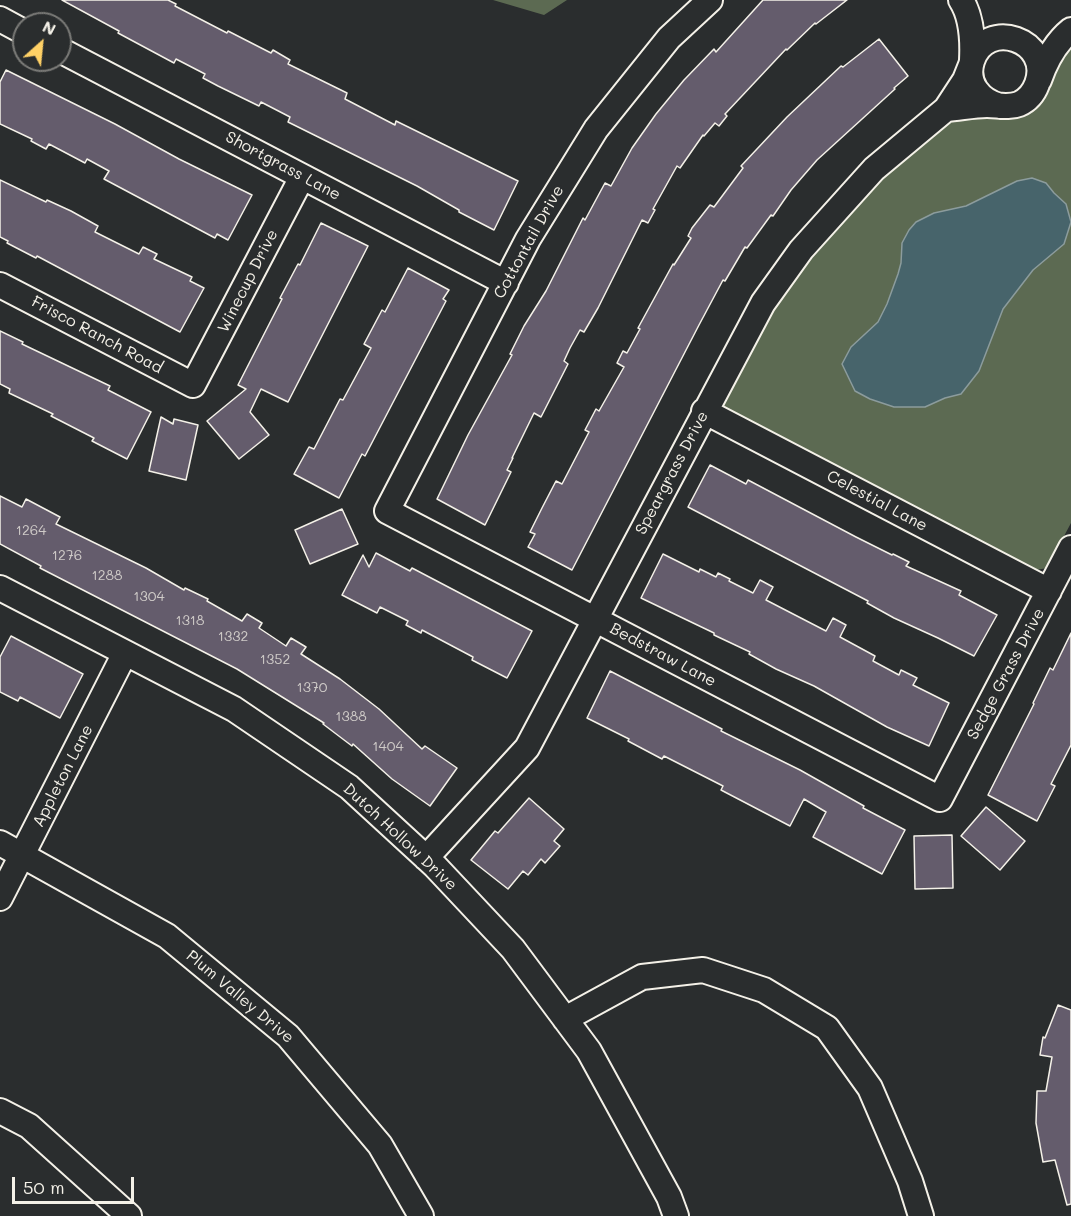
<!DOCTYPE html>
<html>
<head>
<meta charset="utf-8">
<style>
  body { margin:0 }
  #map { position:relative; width:1071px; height:1216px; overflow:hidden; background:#2a2d2e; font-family:Mali,sans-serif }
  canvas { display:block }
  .north { position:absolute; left:12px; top:12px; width:60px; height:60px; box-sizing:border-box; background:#2a2d2e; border:2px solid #7b7b78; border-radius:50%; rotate:27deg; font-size:16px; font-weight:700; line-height:24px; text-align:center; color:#f4f1e8 }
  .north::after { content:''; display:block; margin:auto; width:21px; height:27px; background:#ffd166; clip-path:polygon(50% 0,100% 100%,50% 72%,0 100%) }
  .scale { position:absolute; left:12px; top:1177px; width:122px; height:27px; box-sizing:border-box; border:3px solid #f4f1e8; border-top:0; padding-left:8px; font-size:18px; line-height:21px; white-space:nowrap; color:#f4f1e8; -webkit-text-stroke:4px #2a2d2e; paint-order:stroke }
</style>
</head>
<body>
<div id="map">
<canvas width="1071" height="1216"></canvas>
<div class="north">N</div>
<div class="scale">50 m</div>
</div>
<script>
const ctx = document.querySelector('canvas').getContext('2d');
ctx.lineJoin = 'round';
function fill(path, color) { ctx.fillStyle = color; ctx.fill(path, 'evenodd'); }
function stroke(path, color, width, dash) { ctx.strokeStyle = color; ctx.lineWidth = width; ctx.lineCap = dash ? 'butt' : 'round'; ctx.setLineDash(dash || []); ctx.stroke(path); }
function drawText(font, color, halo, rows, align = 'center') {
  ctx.font = font + ' Mali,sans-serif'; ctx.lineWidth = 5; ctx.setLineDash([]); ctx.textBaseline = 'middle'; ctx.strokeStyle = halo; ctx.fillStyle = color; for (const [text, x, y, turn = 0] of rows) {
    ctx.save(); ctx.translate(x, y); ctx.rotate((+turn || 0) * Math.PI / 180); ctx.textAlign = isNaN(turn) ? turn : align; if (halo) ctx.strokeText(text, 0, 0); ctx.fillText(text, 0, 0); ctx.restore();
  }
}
fill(new Path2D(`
  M493,0H567L544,15Z
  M1071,43V523L1047,568L1036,570L729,412L723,406L722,393L759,330L820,238L880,175L941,123L966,111L1005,112Z`), '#5c6a52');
const water = new Path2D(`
  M1032,178L1046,183L1054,193L1066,204L1071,222L1064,244L1033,270L1003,309L979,371L961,394L945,398L925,407H894L870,399L855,391L842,364L851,347L878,322L887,304L898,274L901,263L902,243L909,230L916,222L934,213L966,206L1017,181Z`);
fill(water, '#47646b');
stroke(water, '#8c9c9d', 1.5);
const building = new Path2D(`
  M62,0H168L176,4L175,6L227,33L228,31L271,53L273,50L290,60L288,64L347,93L345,99L395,125L396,121L518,181L494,230L459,212V210L417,186L288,122L290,117L261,102L259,106L218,86L203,78L205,74L176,59L174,63L118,33L119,31Z
  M763,0H847L816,24L815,23L787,50L786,49L725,114L727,116L719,126L715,123L704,136L703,135L680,168L677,166L653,209L655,210L648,223L642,220L598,308L584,332L580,330L570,348L564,361L568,364L541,417L534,413L512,458H513L507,470L511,472L485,525L437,499L468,435L512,355L510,354L524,326L546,291L583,218L585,220L605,183L611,186L632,148L656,114L684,80L714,49L716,52Z
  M879,39L908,76L894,88L895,89L817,160L791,190L773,216L771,215L747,248L745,247L725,281L723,280L699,325L572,570L528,547L535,534L530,532L542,508L556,481L562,484L589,432L585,430L596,409L599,411L624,367L617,363L623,351L627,353L640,329L638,328L673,264L674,265L691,238L688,236L692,228L710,205L714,207L743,168L741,166L787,117L841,66L843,67Z
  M6,70L115,124L179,159L252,195L228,240L217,234L215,238L104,179L109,171L87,159L85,163L49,144L46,149L31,141L32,139L0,124V82Z
  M0,180L46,202L47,200L71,211L98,226L95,232L139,254L143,247L157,254L154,259L192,277L190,281L204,288L180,332L37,256L36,258L7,243L8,241L0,237Z
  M321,223L368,246L288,402L261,389L250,412L269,435L239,459L207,421L246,389L238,385L282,299L280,298L298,264L300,265Z
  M408,268L449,290L443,299L446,301L365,456L362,454L339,498L294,474L309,447L314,449L340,399L343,400L371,348L364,344L382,310L385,312Z
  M0,331L23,342L22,344L110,386L108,390L151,412L127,459L92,441L94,438L51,416L53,414L9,393L10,389L0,384Z
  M161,417L173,424L174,419L198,425L186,480L149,471Z
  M710,465L746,484L748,480L856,537L892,555L893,554L909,562L906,566L961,591L959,595L997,615L974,656L938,638L894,618L867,603L868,601L688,507Z
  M0,496L22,507L26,499L60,517L56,524L146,568L184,590L185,588L208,599L207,601L242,621L247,614L262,623L259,628L286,646L291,638L306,647L301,654L340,679L379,709L422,749L425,746L457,768L430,806L392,779L353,744L352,746L323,724L324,723L237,669L40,568L41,566L0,544Z
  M342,509L358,544L310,564L295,530Z
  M376,553L410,571L412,568L532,631L507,678L472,660L473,657L422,630L421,633L406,625L408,621L380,607L377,613L342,595L363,555L369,567Z
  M663,554L699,572L700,569L716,577L718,573L730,579L729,581L753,593L760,580L773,587L766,600L826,631L833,618L846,625L840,637L875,656L873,661L899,675L901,670L917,678L913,685L949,703L929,746L887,727L814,686L776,669L749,654L750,652L714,635V633L641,598Z
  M1071,633V745L1051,784L1055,786L1037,821L988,795L1034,704L1033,703L1050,668L1053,670Z
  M11,636L83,674L60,718L20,697L18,701L0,692V657Z
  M610,671L722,729L721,731L800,770L864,806L863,808L905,830L882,874L813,837L826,812L804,799L790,826L721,790L723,786L664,756L662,759L628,741L629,739L587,718Z
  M529,798L564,829L554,841L560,846L545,863L541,859L528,875L523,871L508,889L471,860L495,831L498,833Z
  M986,807L1025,841L1000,870L961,836Z
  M952,835L953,888L915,889L914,836Z
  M1058,1005L1071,1010V1204L1067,1205L1055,1160L1043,1162L1036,1123L1037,1091H1046L1052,1057L1040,1055L1043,1037L1045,1038Z`);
fill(building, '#645c6c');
stroke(building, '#f4f1e8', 1.5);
const minor = new Path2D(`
  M710,0L669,38L596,129L528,239L387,511L940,799L1071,548
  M961,0C972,17 973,40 972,60
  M0,19L24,32
  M60,50L506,283
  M1039,80C1045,63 1056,42 1071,30
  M946,109C960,108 974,105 987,105C998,105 1009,108 1019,104C1028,100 1034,92 1037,84C1053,40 986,17 972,61C965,83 980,101 1000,106
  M0,285L193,385L302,177
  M704,411L1049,591
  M0,588L234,709L349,787L435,866L513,949L589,1051L669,1197L676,1216
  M0,843L167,936L288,1036L380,1145L421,1216
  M426,858L527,748L763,303L801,250L874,169L946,109L965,80L971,65
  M0,898L125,653
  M565,1019L642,977L703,970L764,990L827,1028L870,1088L910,1181L921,1216
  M0,1111L29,1126L129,1216`);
stroke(minor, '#f4f1e8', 28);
stroke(minor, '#2a2d2e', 24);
drawText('14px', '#d0ccc9', null, [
  ["1264",31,531],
  ["1276",67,556],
  ["1288",107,576],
  ["1304",149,597],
  ["1318",190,621],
  ["1332",233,637],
  ["1352",275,660],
  ["1370",312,688],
  ["1388",351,717],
  ["1404",388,747]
]);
drawText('16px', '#f4f1e8', '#2a2d2e', [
  ["Shortgrass Lane",283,166,28],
  ["Cottontail Drive",529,242,-61],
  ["Winecup Drive",248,281,-63],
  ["Frisco Ranch Road",97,335,28],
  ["Speargrass Drive",672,473,-62],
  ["Celestial Lane",877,501,28],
  ["Bedstraw Lane",663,655,28],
  ["Sedge Grass Drive",1006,674,-62],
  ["Appleton Lane",63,776,-63],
  ["Dutch Hollow Drive",400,837,43],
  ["Plum Valley Drive",240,997,40]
]);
</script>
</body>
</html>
